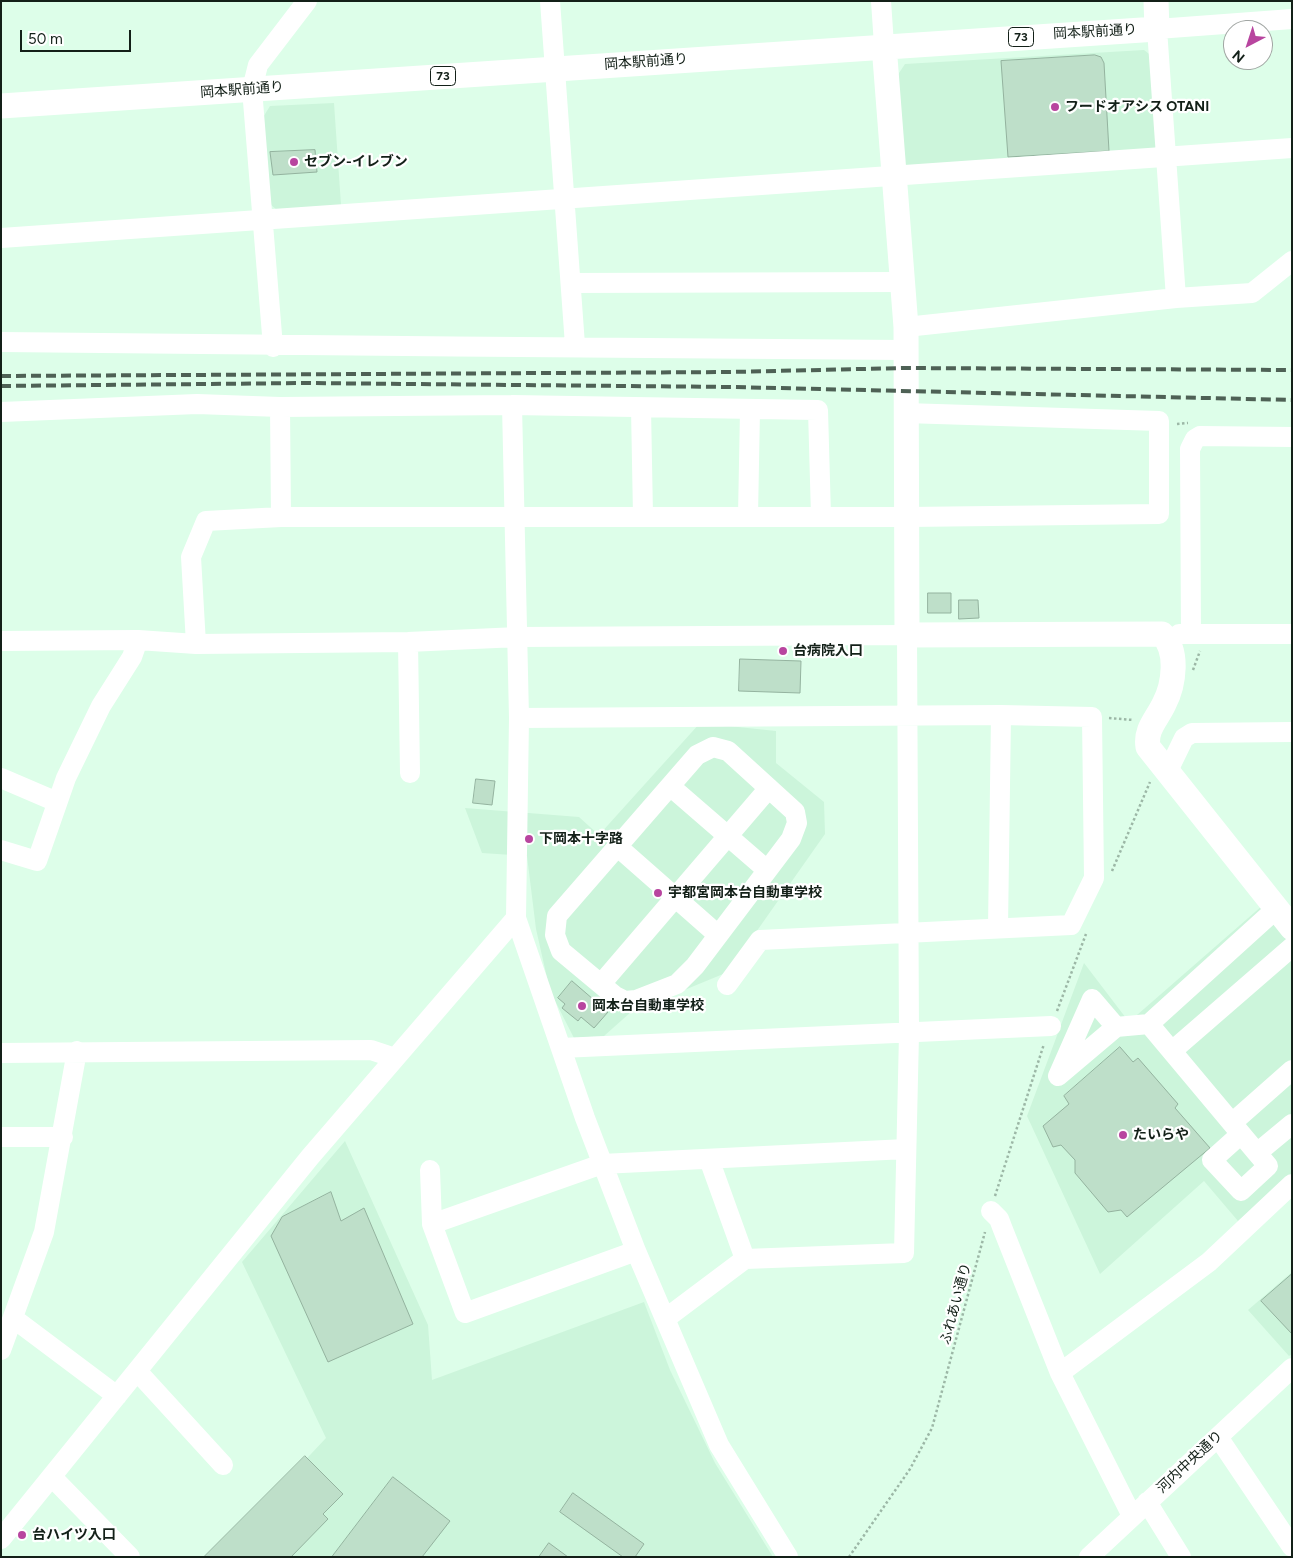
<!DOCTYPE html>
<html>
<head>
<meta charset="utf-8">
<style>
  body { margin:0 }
  #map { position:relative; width:1293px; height:1558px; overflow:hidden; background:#ddfee9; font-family:Figtree,sans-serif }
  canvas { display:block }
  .frame { position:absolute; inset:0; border:2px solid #132018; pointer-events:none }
  .north { position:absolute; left:1223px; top:20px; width:50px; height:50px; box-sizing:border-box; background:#fff; border:1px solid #a1a6a3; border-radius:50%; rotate:220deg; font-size:14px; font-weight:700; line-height:20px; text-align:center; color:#132018 }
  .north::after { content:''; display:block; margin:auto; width:18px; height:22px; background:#b8459f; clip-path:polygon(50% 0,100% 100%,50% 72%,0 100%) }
  .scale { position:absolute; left:20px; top:30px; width:111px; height:22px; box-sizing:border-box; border:2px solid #132018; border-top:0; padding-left:6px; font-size:15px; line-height:18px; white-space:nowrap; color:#132018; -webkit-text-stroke:4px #fff; paint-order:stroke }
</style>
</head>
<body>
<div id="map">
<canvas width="1293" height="1558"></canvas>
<div class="frame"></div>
<div class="north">N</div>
<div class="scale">50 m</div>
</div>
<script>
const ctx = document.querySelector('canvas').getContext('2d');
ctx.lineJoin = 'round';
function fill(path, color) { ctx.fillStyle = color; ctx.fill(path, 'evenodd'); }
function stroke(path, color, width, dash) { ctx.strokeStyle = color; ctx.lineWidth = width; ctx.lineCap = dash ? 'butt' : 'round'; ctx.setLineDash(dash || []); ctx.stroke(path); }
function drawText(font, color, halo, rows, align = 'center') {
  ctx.font = font + ' Figtree,"Noto Sans JP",sans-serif'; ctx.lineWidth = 4.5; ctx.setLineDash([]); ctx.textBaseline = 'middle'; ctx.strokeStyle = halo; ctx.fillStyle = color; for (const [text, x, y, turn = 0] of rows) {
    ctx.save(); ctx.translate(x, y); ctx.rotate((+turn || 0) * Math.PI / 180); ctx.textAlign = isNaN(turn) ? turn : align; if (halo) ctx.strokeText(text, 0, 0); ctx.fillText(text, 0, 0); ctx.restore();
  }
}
fill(new Path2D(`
  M1144,50L1153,57L1159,144L1152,151L909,168L903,164L895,79L905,64Z
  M334,103L341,205L278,211L270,204L262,119L270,106Z
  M700,723L776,731V763L824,802L825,834L728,972L631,1012L604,1036L574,1038L550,991L536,929L527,856L482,853L465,808L579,817L599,835Z
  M1263,905L1292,943V1176L1238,1221L1204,1181L1100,1274L1027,1116L1084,963L1129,1022Z
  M345,1141L428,1325L432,1380L644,1302L670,1370L715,1463L773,1557H214L326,1438L242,1262Z
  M1292,1272V1354L1289,1356L1248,1310Z`), '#ccf5db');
const building = new Path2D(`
  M1095,55L1101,57L1104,63L1109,151L1008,157L1001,61Z
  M315,150L317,172L273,175L270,152Z
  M928,593H951V613H928Z
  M959,600H978L979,618L959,619Z
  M740,659L801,661L800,693L739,691Z
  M476,779L495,781L492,805L473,803Z
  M572,981L608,1012L594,1028L581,1017L578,1021L562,1008L565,1004L558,998Z
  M1120,1047L1133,1062L1138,1058L1178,1104L1175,1108L1210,1148L1127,1217L1121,1210L1108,1212L1075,1173V1160L1061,1145L1053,1147L1043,1126L1069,1104L1064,1096Z
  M331,1192L341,1221L364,1208L413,1324L328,1362L271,1236L282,1217Z
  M1292,1274V1334L1261,1301Z
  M305,1456L343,1494L323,1514L328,1519L291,1557H204Z
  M393,1477L450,1521L422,1557H332Z
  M573,1493L644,1544L635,1557H623L560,1512Z
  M549,1543L568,1557H539Z`);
fill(building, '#bedfc9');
stroke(building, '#94b39f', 1);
stroke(new Path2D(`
  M1177,424L1188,423
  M1193,670L1200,651
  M1109,718L1133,720
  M1112,871L1150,782
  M1057,1011L1086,934
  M995,1196L1044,1044
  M849,1557L910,1469L932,1428L985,1232`), '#9cb7a6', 2.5, [2.5, 2.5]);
stroke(new Path2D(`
  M550,1L575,345
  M881,1L884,45
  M1,238L1292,148
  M571,283L902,282
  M1176,298L1157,29L1292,19
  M906,327L1176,298L1252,293L1292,261
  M1,342C303,347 604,346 906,350
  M273,347L252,89L258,65L307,1
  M280,407L281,517
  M641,408L643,516
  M1,412L197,404L280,407L512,405L818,410L821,516
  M748,516L750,410
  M1191,633L1190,449L1195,439L1200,436L1292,437
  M1179,634H1292
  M1,641L138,640L196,644L408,642L518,637L907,635L909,1034L904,1253L745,1259L665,1319
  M408,642L410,773
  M196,644L191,557L206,521L281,517H908L1159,514V421L905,413
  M519,718L1001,715L1092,717L1094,878L1071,925L760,940L727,985
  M713,747L728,751L795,812L797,823L791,839L695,966L677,984L636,1000L625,1001L615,996L561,951L555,935L557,916L697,755Z
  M1167,773L1184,738L1192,733L1292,732
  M1,778L57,802
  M670,786L767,870
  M618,847L718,935
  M1,850L37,861L66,778L101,706L132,657L138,640
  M516,918L585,1118L636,1251L719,1445L788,1557
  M998,928L1001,715
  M601,984L769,788
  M1149,1024L1276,909
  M1116,1027L1092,999L1058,1076L1116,1027L1149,1024L1257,1153L1292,1124
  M561,1048L1051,1026
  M1172,1051L1292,947
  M1,1053L371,1050L395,1058
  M1232,1123L1292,1070
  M1241,1134L1212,1160L1241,1191L1268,1166L1257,1153
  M1,1137H63
  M709,1159L745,1259
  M430,1170L432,1224L465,1313L636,1251
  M991,1211L999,1219L1002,1227L1060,1373L1132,1516
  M432,1224L602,1164L906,1149
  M13,1318L117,1396
  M1,1350L44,1232L77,1051
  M137,1371L223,1465
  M1060,1373L1209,1262L1292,1184
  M1218,1437L1292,1547
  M52,1477L130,1557
  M1147,1502L1181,1557
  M1,1539L310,1157L516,918L519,718L512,405
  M1089,1557L1292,1368`), '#fff', 20);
stroke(new Path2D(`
  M884,45L906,327L907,635L1162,634C1179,651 1174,685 1164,704C1157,719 1145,729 1148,747L1292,928
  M1,106L1157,29L1156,1`), '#fff', 25);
stroke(new Path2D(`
  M1,376L730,372L905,368L1292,370
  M1,386L305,383L733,387L1292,400`), '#4e6155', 4, [10, 5]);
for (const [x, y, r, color] of [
  [1055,107,5,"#b8459f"],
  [294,162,5,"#b8459f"],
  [783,651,5,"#b8459f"],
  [529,839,5,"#b8459f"],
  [658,893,5,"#b8459f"],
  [582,1006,5,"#b8459f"],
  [1123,1135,5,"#b8459f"],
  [22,1535,5,"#b8459f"]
]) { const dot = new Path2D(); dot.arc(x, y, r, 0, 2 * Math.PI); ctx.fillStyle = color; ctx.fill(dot); stroke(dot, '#fff', 2); }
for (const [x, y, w] of [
  [1021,37,25],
  [443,76,25]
]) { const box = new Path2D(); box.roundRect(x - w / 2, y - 9.5, w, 19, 4); ctx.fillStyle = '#fff'; ctx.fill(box); stroke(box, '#132018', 1); }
drawText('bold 12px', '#132018', null, [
  ["73",1021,37],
  ["73",443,76]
]);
drawText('14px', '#132018', '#fff', [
  ["岡本駅前通り",1095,32,-3],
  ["岡本駅前通り",646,62,-4],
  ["岡本駅前通り",242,90,-4],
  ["ふれあい通り",956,1304,-75],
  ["河内中央通り",1190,1462,-43]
]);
drawText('bold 14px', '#132018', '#fff', [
  ["フードオアシス OTANI",1065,107],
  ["セブン-イレブン",304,162],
  ["台病院入口",793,651],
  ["下岡本十字路",539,839],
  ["宇都宮岡本台自動車学校",668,893],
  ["岡本台自動車学校",592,1006],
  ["たいらや",1133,1135],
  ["台ハイツ入口",32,1535]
], 'left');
</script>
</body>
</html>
